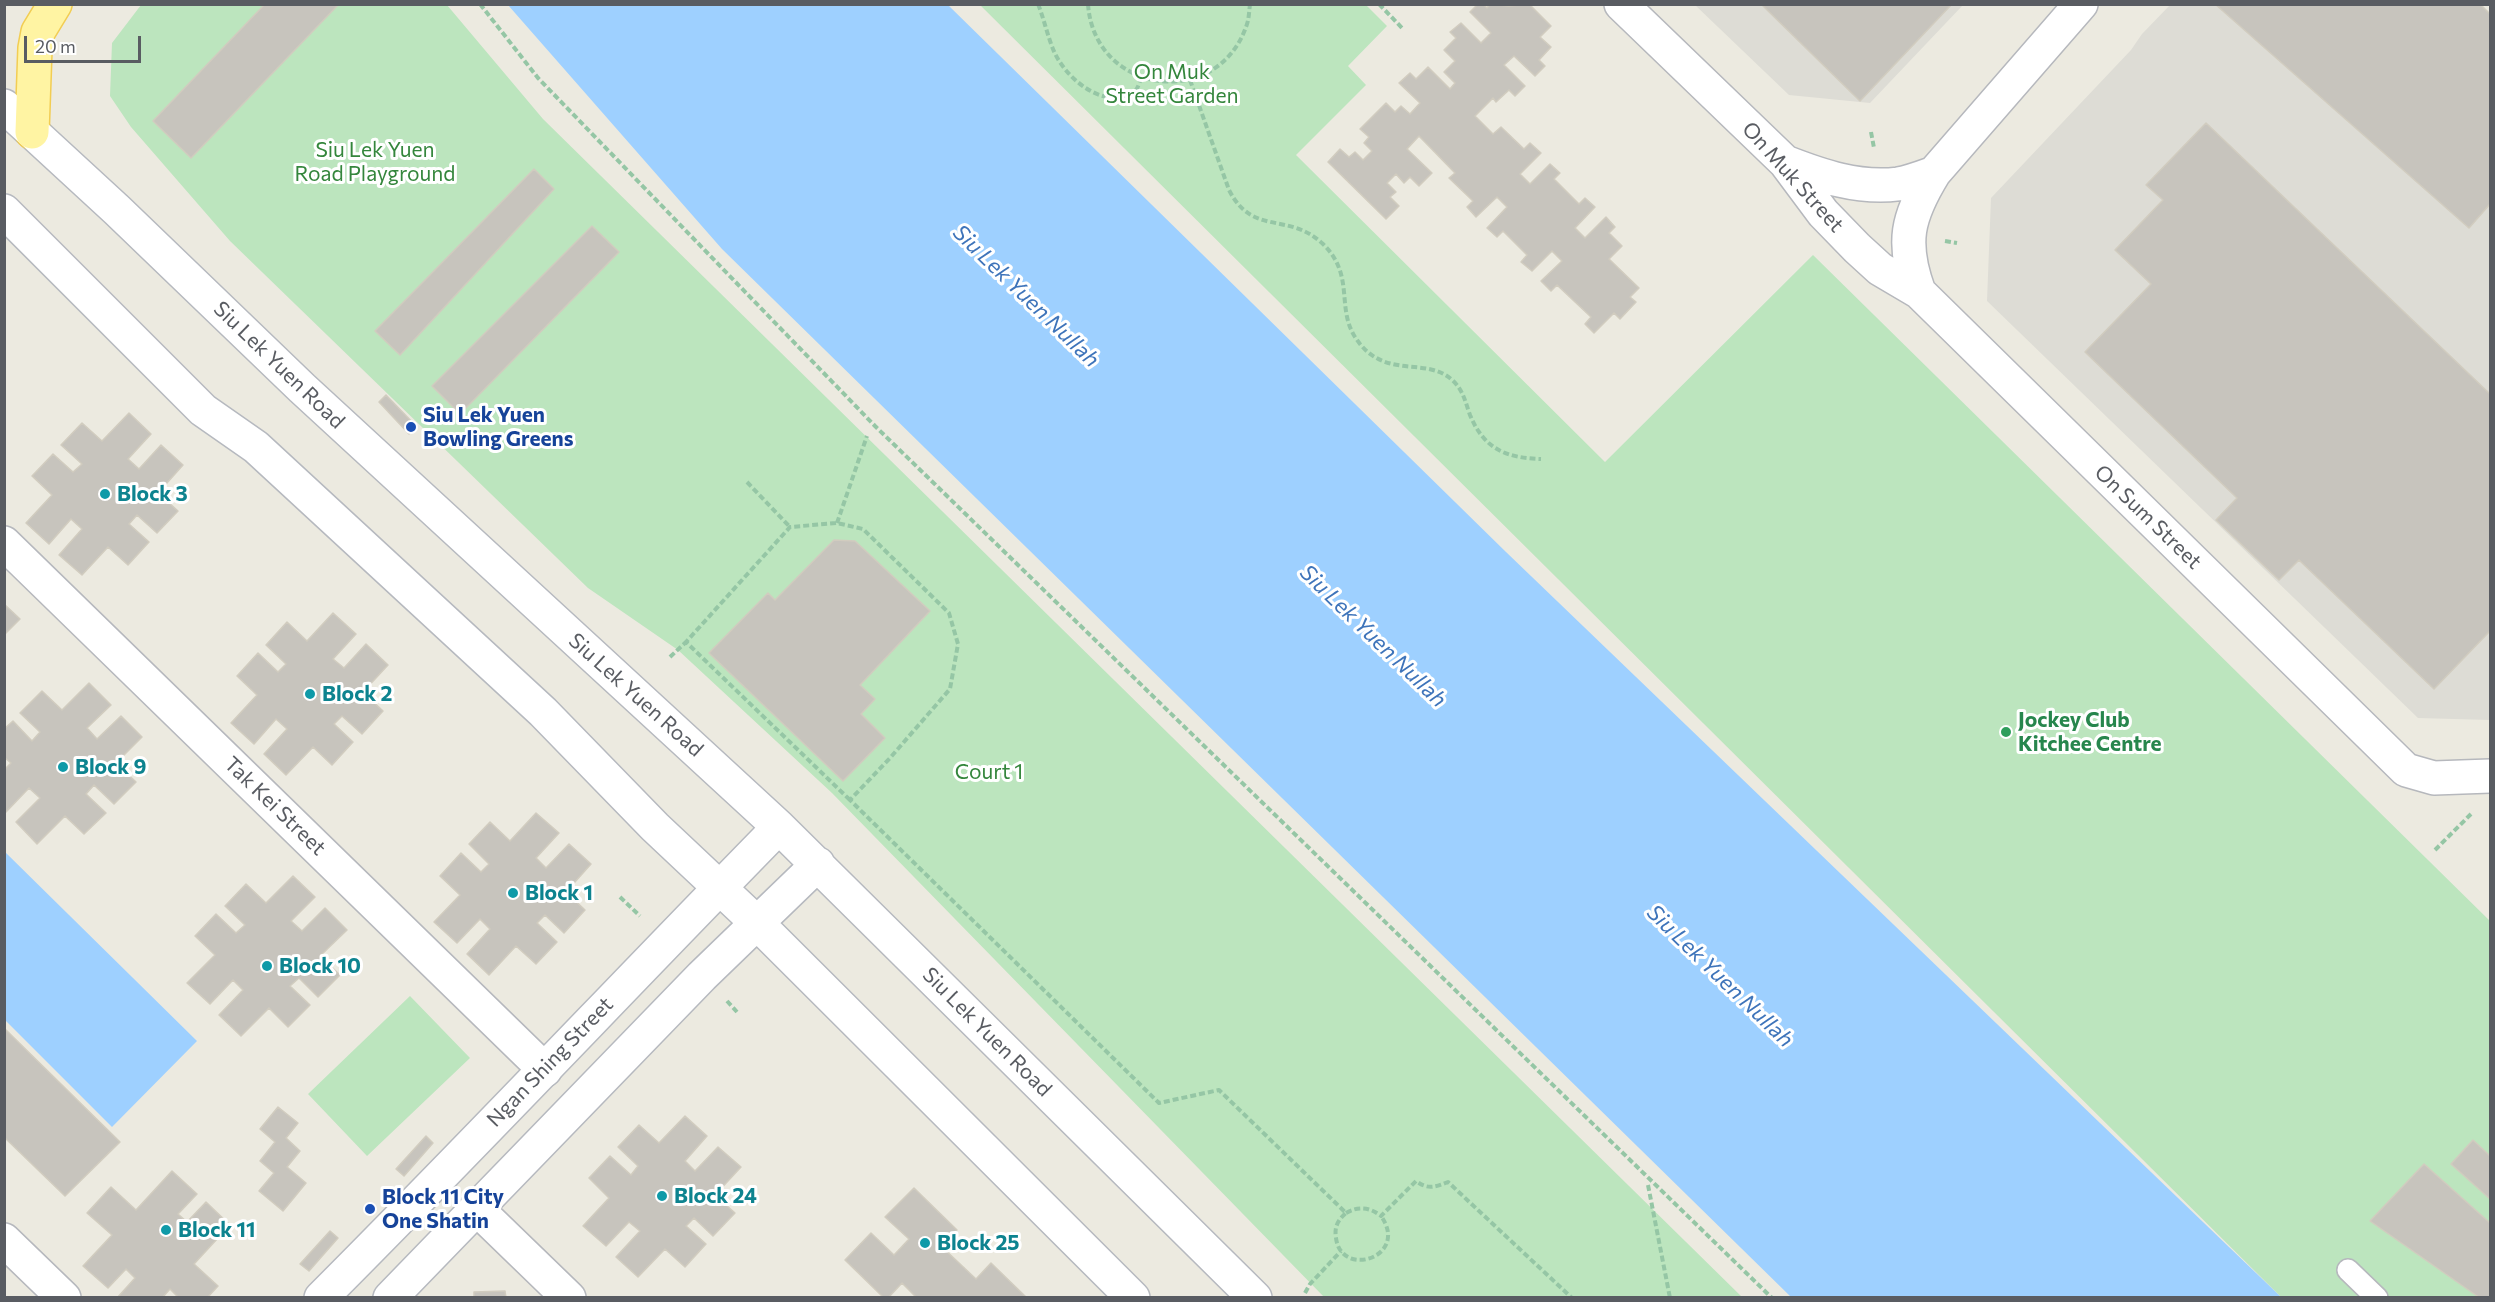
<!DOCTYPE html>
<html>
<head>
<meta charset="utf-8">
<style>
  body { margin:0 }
  #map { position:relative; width:2495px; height:1302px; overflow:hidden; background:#eceae0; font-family:Commissioner,sans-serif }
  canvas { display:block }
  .frame { position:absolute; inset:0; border:6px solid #595c62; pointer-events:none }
  .scale { position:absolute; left:24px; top:36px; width:117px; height:27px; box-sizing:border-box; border:3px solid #595c62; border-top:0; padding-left:8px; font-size:18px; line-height:21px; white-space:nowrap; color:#595c62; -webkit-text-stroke:4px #fff; paint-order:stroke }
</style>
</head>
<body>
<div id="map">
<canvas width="2495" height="1302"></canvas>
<div class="frame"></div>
<div class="scale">20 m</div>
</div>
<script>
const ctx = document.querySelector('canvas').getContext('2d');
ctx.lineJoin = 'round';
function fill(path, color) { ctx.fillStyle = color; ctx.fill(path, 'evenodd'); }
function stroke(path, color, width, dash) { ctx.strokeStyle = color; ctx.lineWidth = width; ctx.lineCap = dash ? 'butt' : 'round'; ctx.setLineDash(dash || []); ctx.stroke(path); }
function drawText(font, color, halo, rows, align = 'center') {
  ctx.font = font + ' Commissioner,sans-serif'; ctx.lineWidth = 6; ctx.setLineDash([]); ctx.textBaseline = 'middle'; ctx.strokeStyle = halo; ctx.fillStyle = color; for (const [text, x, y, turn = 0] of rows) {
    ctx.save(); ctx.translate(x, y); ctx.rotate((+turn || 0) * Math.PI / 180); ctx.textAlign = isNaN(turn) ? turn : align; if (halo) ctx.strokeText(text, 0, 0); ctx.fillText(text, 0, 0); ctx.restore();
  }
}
fill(new Path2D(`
  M1695,5H1963L1870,103L1789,95Z
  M2170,5H2480L2490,14V720L2418,718L1987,301L1991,198L2131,50L2142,34Z`), '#dddcd5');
fill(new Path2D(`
  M141,5H447L543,119L1742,1297H1324L832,793L678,650L588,588L230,241L131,127L110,96L112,43Z
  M980,5H1366L1387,26L1348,66L1366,85L1296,155L1605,462L1813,255L2490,921V1297H2281Z
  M410,996L470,1058L367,1156L308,1094Z`), '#bce5be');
fill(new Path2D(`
  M508,5H948L1506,552L2281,1297H1791L722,249Z
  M4,851L197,1041L112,1127L5,1020Z`), '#9ed0ff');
const building = new Path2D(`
  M265,4H339L191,158L153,121Z
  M1478,4H1483L1487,8L1490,4L1509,6L1529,4L1551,26L1540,37L1551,47L1539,60L1545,66L1535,76L1514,56L1504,65L1525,86L1515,96L1509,90L1496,102L1493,98L1475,116L1493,134L1501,127L1524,149L1530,143L1541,153L1520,174L1530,184L1550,164L1560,173L1554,179L1579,204L1585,198L1595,207L1575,228L1585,238L1606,217L1615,227L1609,233L1622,246L1609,259L1639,288L1630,297L1636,302L1620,319L1614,313L1594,333L1585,324L1591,317L1557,285L1551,291L1541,281L1562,261L1552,251L1532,271L1521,262L1527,255L1503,231L1497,237L1487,228L1507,207L1497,197L1476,217L1467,207L1473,201L1449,178L1455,173L1419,136L1407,149L1432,173L1419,186L1410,177L1404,183L1396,174L1387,183L1396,192L1390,197L1399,206L1386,219L1328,162L1340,149L1349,157L1355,152L1363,160L1372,151L1364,143L1369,137L1360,129L1386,103L1395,112L1401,106L1410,114L1420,103L1399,83L1410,73L1416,79L1428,67L1450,89L1455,83L1444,72L1455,61L1444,50L1456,38L1450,32L1461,23L1481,43L1491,33L1470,12Z
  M1761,4H1952L1860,101Z
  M2215,4H2480L2490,14V204L2469,228Z
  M2206,123L2490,394V631L2434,689L2299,560L2279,580L2216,520L2237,498L2085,352L2151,284L2115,250L2163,200L2146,185Z
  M534,169L554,189L400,355L375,331Z
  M592,226L619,252L460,414L432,386Z
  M386,395L417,427L409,434L379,402Z
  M129,413L151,434L128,459L139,469L161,445L183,465L158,493L178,511L157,533L137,515L129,524L149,542L128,565L108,547L82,575L59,555L82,529L71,519L49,544L26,523L52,495L32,476L53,454L73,472L82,464L61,445L82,423L102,441Z
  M834,540L855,541L930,611L860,685L875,699L861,714L885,738L843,781L709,653L768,593L775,600Z
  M4,604L20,619L4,635Z
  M333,613L356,634L333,659L344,668L366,644L388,665L363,692L383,711L362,734L342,716L334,724L353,742L332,765L313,747L286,775L264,754L287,729L276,719L254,744L231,723L257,695L237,676L258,653L278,672L286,664L266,645L287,622L307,641Z
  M89,683L111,705L87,728L97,739L121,716L142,737L116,763L136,782L114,804L94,785L86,794L106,813L84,834L65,816L37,844L16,822L40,798L29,788L6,812L4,810V770L11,763L4,757V729L13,721L32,741L40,732L20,713L42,691L62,710Z
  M536,813L559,833L536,858L546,868L569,844L591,864L566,892L585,910L564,933L545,915L537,923L557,942L536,964L516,946L489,975L467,954L490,929L480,919L457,943L434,922L460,895L440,876L461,853L481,872L489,864L469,844L490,822L510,841Z
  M293,876L315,897L291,921L302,931L325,908L347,930L320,956L340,975L318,997L299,978L290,986L310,1005L288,1027L269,1008L241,1036L219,1015L243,990L233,980L210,1004L187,983L215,955L195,936L216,914L236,933L245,925L225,906L246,884L266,903Z
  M4,1028L120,1142L65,1196L4,1137Z
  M278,1107L298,1123L286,1138L300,1151L287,1167L306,1183L283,1211L259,1191L274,1173L260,1161L275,1142L260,1129Z
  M685,1116L707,1136L685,1161L695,1171L718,1147L741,1167L715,1195L735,1213L713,1236L694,1218L686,1226L706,1244L685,1267L665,1249L638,1277L616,1257L640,1231L629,1222L606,1246L583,1226L609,1198L589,1178L610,1156L631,1175L638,1166L618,1147L639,1125L659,1143Z
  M426,1136L433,1143L404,1176L396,1169Z
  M2473,1140L2490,1156V1199L2451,1164Z
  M2424,1164L2490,1223V1298H2480L2370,1221Z
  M172,1171L197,1194L178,1214L187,1222L206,1202L230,1225L194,1264L218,1286L207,1298H179L170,1289L162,1298H117L135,1278L126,1269L108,1288L83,1266L112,1235L87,1213L111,1187L136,1210Z
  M914,1188L957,1230L941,1246L976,1279L991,1263L1027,1298H917L902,1283L888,1298H884L845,1260L871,1233L894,1255L909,1239L885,1217Z
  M330,1231L338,1238L309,1271L300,1264Z
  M505,1291L506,1298H474V1292Z`);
fill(building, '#c7c4bd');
stroke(building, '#d1ccbf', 1.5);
const lane = new Path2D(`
  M2348,1270L2377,1298`);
const street = new Path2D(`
  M1621,4L1785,162L1823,213L1857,248L1880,269L1919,292
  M2081,4L1934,173C1907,217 1901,243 1919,292L2406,770L2434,778L2490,776
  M1785,162C1821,176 1858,189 1898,184C1910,182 1923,177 1934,173
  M4,543L545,1070
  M476,1208L569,1298
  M4,1240L64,1298`);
const secondary = new Path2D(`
  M4,106L117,210L302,388L779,827L1255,1298
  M4,211L203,410L256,447L543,712L655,827L756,922L1133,1298
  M321,1298C476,1143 626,983 779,827
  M390,1298L702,976L818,864`);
const primary = new Path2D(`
  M32,132L35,48L38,32L55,4`);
stroke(lane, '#b6b8bd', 24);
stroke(street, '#b6b8bd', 36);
stroke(secondary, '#b6b9bf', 36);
stroke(primary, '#f2cd53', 36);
stroke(new Path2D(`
  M480,4L538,78L875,426L1772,1298
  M1038,4C1044,19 1047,34 1053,49C1062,72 1089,98 1116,98C1131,98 1137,93 1141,78
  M1088,4C1094,94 1216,111 1246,27C1249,20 1249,12 1250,4
  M1379,4L1403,29
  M1190,80L1229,190C1253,237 1288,211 1323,244C1355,275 1336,307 1355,337C1383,381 1424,356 1451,379C1463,389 1465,401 1470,415C1484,449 1506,458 1541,459
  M1871,132L1874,148
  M1945,241L1957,243
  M747,482L790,527
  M837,523L867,436
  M670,657L686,642
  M850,800L686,642L790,527L837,523L863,529L949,613L958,644L950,689L890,758L850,800L1159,1103L1219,1090L1346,1213C1338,1220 1334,1227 1336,1238C1341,1279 1410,1257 1381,1216
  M2435,850L2471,814
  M620,897L640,916
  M727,1001L737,1012
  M1648,1185L1670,1298
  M1346,1213C1358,1206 1370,1207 1381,1216L1416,1181C1428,1190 1435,1187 1448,1182L1572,1298
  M1305,1293L1310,1284L1341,1251`), '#95c6a5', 4, [6, 3]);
stroke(lane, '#fff', 21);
stroke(street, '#fff', 33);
stroke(secondary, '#fff', 33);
stroke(primary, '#fff4a3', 33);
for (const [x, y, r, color] of [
  [411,427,6,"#1a4fb4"],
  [105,494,6,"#0f9aa8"],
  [310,694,6,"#0f9aa8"],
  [2006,732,6,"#2e9e5b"],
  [63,767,6,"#0f9aa8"],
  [513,893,6,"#0f9aa8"],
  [267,966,6,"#0f9aa8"],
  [662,1196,6,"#0f9aa8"],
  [370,1209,6,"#1a4fb4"],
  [166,1230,6,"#0f9aa8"],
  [925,1243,6,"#0f9aa8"]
]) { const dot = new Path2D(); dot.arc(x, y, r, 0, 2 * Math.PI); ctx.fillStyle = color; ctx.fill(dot); stroke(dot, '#fff', 2); }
drawText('21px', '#34863c', '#fff', [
  ["On Muk",1172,72],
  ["Street Garden",1172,96],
  ["Siu Lek Yuen",375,150],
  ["Road Playground",375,174],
  ["Court 1",989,772]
]);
drawText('21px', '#595c62', '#fff', [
  ["On Muk Street",1793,177,48],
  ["Siu Lek Yuen Road",279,365,44],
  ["On Sum Street",2148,517,44],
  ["Siu Lek Yuen Road",636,695,42],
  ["Tak Kei Street",275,806,44],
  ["Siu Lek Yuen Road",987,1032,45],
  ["Ngan Shing Street",550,1062,-46]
]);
drawText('bold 21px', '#164399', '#fff', [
  ["Siu Lek Yuen",423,415],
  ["Bowling Greens",423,439],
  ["Block 11 City",382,1197],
  ["One Shatin",382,1221]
], 'left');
drawText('bold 21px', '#0d838f', '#fff', [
  ["Block 3",117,494],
  ["Block 2",322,694],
  ["Block 9",75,767],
  ["Block 1",525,893],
  ["Block 10",279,966],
  ["Block 24",674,1196],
  ["Block 11",178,1230],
  ["Block 25",937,1243]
], 'left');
drawText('bold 21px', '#27864d', '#fff', [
  ["Jockey Club",2018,720],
  ["Kitchee Centre",2018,744]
], 'left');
drawText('italic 22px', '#3e74ba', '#fff', [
  ["Siu Lek Yuen Nullah",1026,296,44],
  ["Siu Lek Yuen Nullah",1373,636,44],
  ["Siu Lek Yuen Nullah",1720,976,44]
]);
</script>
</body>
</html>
